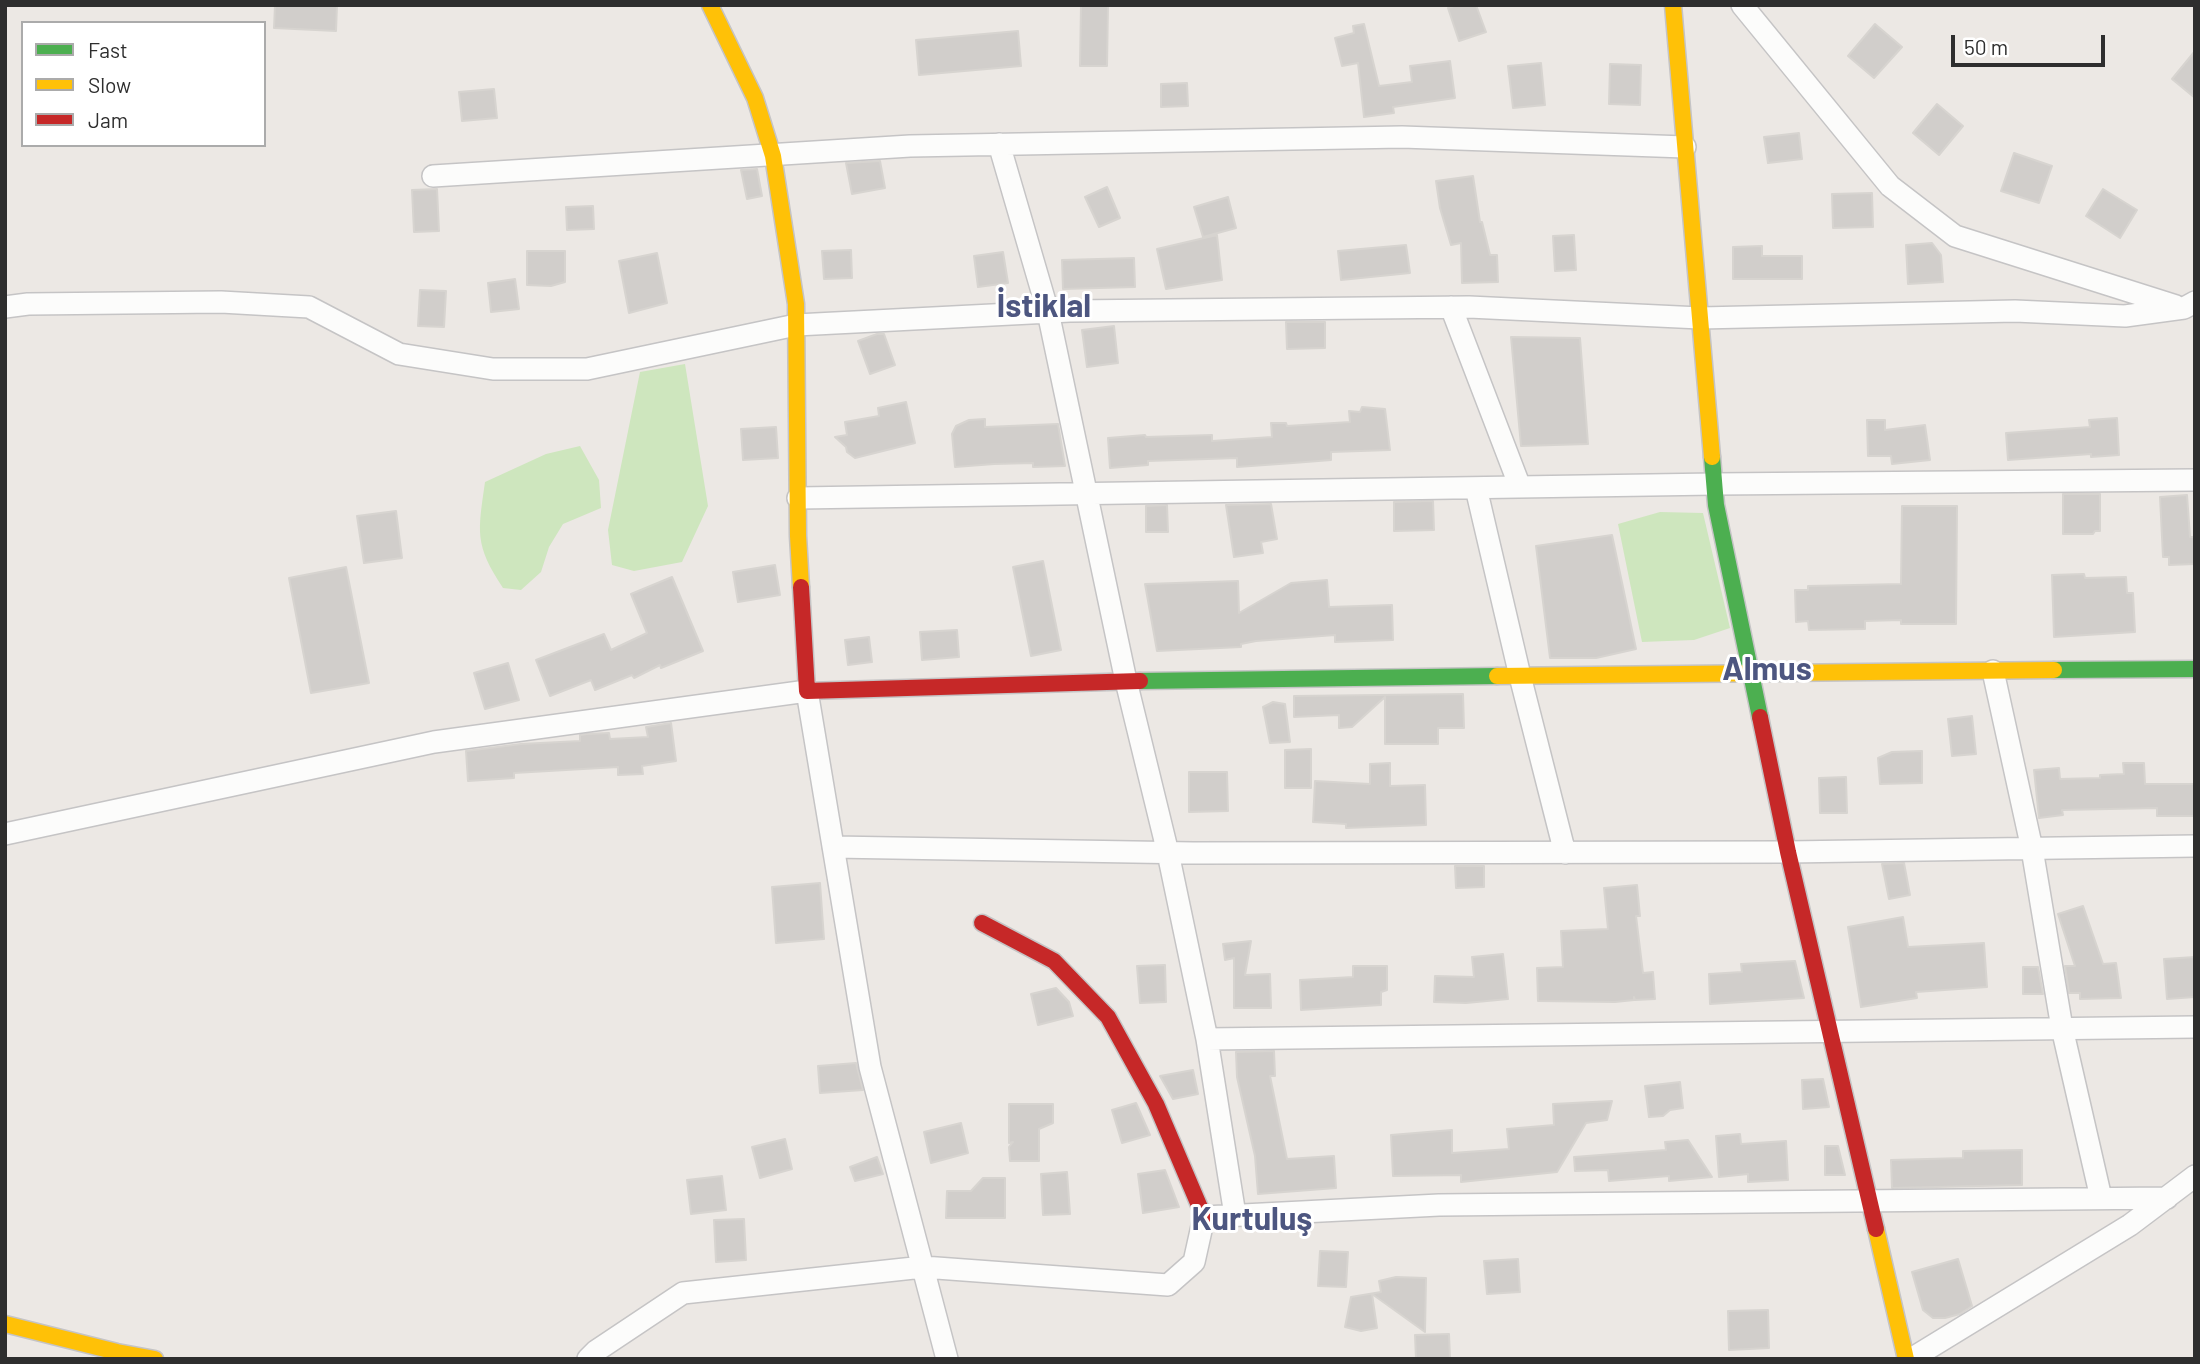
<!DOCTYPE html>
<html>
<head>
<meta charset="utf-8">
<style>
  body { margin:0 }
  #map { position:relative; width:2200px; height:1364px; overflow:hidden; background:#ece8e4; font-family:Barlow,sans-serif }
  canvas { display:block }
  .frame { position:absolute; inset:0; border:7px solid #2e2e2e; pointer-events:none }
  .legend { position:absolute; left:21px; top:21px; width:245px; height:126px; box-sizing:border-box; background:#fff; border:2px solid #ababab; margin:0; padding:9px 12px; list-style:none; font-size:21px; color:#2e2e2e }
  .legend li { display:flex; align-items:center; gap:14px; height:35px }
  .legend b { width:35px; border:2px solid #ababab }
  .scale { position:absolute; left:1951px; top:35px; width:154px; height:32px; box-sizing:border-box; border:4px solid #2e2e2e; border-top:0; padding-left:9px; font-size:21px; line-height:24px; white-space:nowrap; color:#2e2e2e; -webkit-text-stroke:5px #fff; paint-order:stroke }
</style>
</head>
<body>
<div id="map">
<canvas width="2200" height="1364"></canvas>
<div class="frame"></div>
<ul class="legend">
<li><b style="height:9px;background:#4caf50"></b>Fast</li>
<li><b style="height:9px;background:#ffc107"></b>Slow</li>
<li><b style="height:9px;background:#c62828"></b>Jam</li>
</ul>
<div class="scale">50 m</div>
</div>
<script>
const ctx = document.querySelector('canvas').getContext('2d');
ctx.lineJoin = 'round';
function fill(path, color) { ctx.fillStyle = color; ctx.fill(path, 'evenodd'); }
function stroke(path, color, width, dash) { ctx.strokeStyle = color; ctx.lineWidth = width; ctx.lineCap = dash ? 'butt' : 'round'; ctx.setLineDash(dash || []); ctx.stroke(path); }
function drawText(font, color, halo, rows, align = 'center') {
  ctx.font = font + ' Barlow,sans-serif'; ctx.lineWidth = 6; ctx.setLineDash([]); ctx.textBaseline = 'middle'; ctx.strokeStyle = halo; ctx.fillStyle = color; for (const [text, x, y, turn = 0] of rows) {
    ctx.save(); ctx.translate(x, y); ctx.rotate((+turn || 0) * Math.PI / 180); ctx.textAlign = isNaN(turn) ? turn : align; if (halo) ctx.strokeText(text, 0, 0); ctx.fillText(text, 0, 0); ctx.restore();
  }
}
fill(new Path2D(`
  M685,364L708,506L682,562L634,571L612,565L608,530L640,372Z
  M580,446L599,480L601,508L563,524L549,547L541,572L521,590L503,588C474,544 478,532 485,482L546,454Z
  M1660,512L1703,513L1730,628L1694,640L1642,642L1618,524Z`), '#cee6be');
const building = new Path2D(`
  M275,5H337L336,31L274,28Z
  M1081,5H1108L1107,66H1080Z
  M1457,5H1476L1486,32L1459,41L1448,8Z
  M1364,24L1379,86L1412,82L1410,66L1450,61L1455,98L1393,107L1394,113L1364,117L1358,63L1342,66L1335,38L1354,33L1353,26Z
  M1875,24L1902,47L1874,78L1848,56Z
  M1018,31L1021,66L919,75L916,40Z
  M2195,51V98L2172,79Z
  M1541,63L1545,105L1513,108L1508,66Z
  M1610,64L1641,65L1640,105L1609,104Z
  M1187,83L1188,106L1161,107V84Z
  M494,89L497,118L462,121L459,92Z
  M1937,104L1963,126L1939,155L1913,133Z
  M1799,133L1802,159L1768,163L1764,137Z
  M2014,153L2052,166L2039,203L2001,191Z
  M880,161L885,188L852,194L846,163Z
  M757,169L762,196L747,199L741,170Z
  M1473,176L1480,222H1482L1490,255H1497L1498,282L1462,283L1461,243L1451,245L1440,208L1436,181Z
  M1107,187L1120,218L1099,227L1085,197Z
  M437,189L439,231L414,232L412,190Z
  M2103,189L2137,210L2120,238L2086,216Z
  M1872,193L1873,227L1833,228L1832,194Z
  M1228,197L1236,228L1203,237L1194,207Z
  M593,206L594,229L567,230L566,207Z
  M1217,235L1222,280L1166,289L1157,249Z
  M1574,235L1576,270L1555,271L1553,236Z
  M1932,243L1941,255L1943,282L1908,284L1906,245Z
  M1406,245L1410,273L1341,280L1338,251Z
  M1762,246V256H1802V279H1733V247Z
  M851,250L852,278L824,279L822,251Z
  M527,251H565V282L551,286L527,285Z
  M1003,252L1008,283L978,287L974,256Z
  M657,253L667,303L629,313L619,261Z
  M1134,258L1135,287L1063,289L1062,260Z
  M515,279L519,309L491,312L488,283Z
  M420,290L446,291L444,327L418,326Z
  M1286,322H1325V348L1287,349Z
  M1114,326L1118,363L1087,367L1082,330Z
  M877,334H884L895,365L870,374L858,341Z
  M1511,337L1580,338L1588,444L1521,446Z
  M906,402L915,443L855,458L847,452L846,447L835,437L847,435L845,422L879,416L878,408Z
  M1362,407L1385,409L1390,450L1331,452V460L1293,463L1237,467V458L1148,461V465L1110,468L1108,438L1145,435L1146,437L1212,435V441L1272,437L1271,423H1286L1287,426L1350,422L1349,411L1360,412Z
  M2117,418L2119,455L2091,457V454L2008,460L2006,433L2090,427L2089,420Z
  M985,419V427L1058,424L1065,466L1033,467V463L994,464L955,467L952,434L956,426L969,420Z
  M1867,420H1885V430L1925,425L1930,460L1892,464L1891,456H1868Z
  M776,427L778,458L743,460L741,429Z
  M2063,494H2100V531H2095L2093,534H2063Z
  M2187,495L2190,537H2195V564L2169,565V557H2163L2160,497Z
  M1433,501L1434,530L1394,531V502Z
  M1271,504L1277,539L1261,542L1263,553L1234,557L1226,505Z
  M1167,505L1168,532H1146V506Z
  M1902,506H1957L1956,624H1901V620L1865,621V629L1809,630L1808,621L1796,622L1795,590H1808V586L1901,584Z
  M396,511L402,558L364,563L357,516Z
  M1612,535L1636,649L1596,658H1550L1536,546Z
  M1043,561L1061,650L1031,656L1013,567Z
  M775,565L780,595L738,602L733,572Z
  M346,567L369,683L311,693L289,578Z
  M2084,574L2085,578L2126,577L2127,593H2133L2135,632L2054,637L2052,575Z
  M672,577L703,651L661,668L660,665L634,678L632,675L595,690L591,680L550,696L536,660L604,634L611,650L647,633L631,594Z
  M1327,580L1329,607L1392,605L1393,640L1335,642V635L1256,641L1241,644V647L1157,651L1145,584L1238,581L1239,613L1291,583Z
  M957,630L959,657L922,660L920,632Z
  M869,637L872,662L848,665L845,640Z
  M508,663L519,700L485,709L474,673Z
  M1463,694L1464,728H1438V744H1385V697L1352,727L1339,728V715L1294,717V696Z
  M1273,702L1285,704L1290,742L1270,743L1263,707Z
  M1972,716L1976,754L1952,756L1948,719Z
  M671,723L676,761L642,766L643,774L618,775V767L514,773V778L468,781L466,751L521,744L580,741V735L587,734L609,733L610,739L648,737L646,727Z
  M1311,749V788H1285V750Z
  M1922,751V783L1880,784L1878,758L1892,752Z
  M1390,763V786L1425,785L1426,825L1346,828V824L1313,822L1315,781L1370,784V764Z
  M2123,763H2144L2145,784H2195V816H2157V808L2062,810L2063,815L2039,818L2034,770L2059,768L2060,779L2100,778V775L2124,774Z
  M1189,772H1227L1228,811L1189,812Z
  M1846,777L1847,813H1820L1819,778Z
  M1904,863L1910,895L1889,899L1882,864Z
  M1455,866H1484V887L1456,888Z
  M820,883L824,939L776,943L772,887Z
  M1637,885L1640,916H1636L1643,973L1653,972L1655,999L1635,1000L1634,997V1000L1615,1002L1538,1001L1537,968L1563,967L1561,931L1608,929L1604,888Z
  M2083,906L2103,964L2116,963L2121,998L2080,999V993H2069L2065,966H2075L2058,914Z
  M1903,917L1908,947L1984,943L1987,987L1916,992L1917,998L1861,1007L1848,927Z
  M1251,941L1245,975L1270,974L1271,1008H1234V958L1225,960L1223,944Z
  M1503,954L1508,999L1466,1003L1434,1002L1435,976L1474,977L1472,957Z
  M2195,957V997L2167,999L2164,959Z
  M1795,961L1804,998L1710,1004L1709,974L1742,972L1741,964Z
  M1165,965L1166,1002L1140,1003L1137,966Z
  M1353,966H1387V990L1381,992V1005L1301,1010L1300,980L1353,977Z
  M2023,967H2038L2043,994H2023Z
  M1056,988L1069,1002L1073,1016L1038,1025L1031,994Z
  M1274,1051L1275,1076H1270L1287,1159L1334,1156L1336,1188L1258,1194L1255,1156L1237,1077L1236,1052Z
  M856,1063L863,1090L820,1093L818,1066Z
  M1193,1070L1198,1094L1173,1099L1160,1076Z
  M1823,1079L1829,1107L1803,1109L1802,1080Z
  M1680,1082L1683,1108L1670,1110L1663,1116L1649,1117L1645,1086Z
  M1612,1101L1607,1120L1586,1123L1557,1172L1461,1182V1175L1393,1176L1391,1135L1452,1130V1153L1509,1149L1507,1129L1554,1125L1553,1104Z
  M1136,1103L1150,1135L1122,1143L1112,1110Z
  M1009,1104H1053V1123L1039,1129V1161H1010L1009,1147L1013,1142L1009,1143Z
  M961,1123L968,1153L931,1163L924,1132Z
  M1740,1134L1741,1144L1786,1141L1788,1180L1748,1182V1174L1719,1177L1716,1136Z
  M785,1139L792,1169L760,1178L752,1147Z
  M1688,1140L1712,1177L1669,1181V1176L1609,1181L1608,1170L1575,1171L1574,1157L1666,1150L1665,1142Z
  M1825,1146H1838L1845,1175H1825Z
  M2022,1150V1185L1892,1188L1891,1160L1963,1158V1151Z
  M877,1157L883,1174L855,1181L850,1167Z
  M1165,1170L1179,1207L1143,1213L1138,1174Z
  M1067,1172L1070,1214L1043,1215L1041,1174Z
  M722,1176L726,1210L691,1214L687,1180Z
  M983,1178H1005V1218H946L947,1191H971Z
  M744,1219L746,1260L716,1262L714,1220Z
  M1320,1251L1348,1252L1346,1287L1318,1286Z
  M1518,1259L1520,1292L1487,1294L1484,1261Z
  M1958,1259L1972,1306L1960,1314L1945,1318H1933L1923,1310L1912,1272Z
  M1396,1277L1426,1278L1425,1332L1372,1294L1377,1328L1361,1331L1345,1327L1351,1297L1381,1292L1379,1281Z
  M1768,1310L1769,1348L1729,1350L1728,1311Z
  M1449,1334L1450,1359H1416L1415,1335Z`);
fill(building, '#d1cecb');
stroke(building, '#d7d4d0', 2);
const street = new Path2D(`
  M1742,5L1890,186L1955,236L2176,306
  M999,144L1048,312L1126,681L1168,853L1207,1039L1235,1215
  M433,176L910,146L1402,137L1685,147
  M5,307L28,304L221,302L309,307L399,354L493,369H587L796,325L1070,311L1469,307L1700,318L2015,311L2125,316L2184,308L2195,302
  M1451,307L1520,487
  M1476,488L1520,676L1565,853
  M798,498L1715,484L2195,480
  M1993,671L2032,849L2062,1028L2101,1198
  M5,834L434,742L807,691L870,1067L947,1359
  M833,847L1193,853L1788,852L2195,846
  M1207,1039L2195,1027
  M588,1359L596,1351L683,1293L923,1267L1168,1285L1194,1262L1204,1217L1439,1205L2167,1198
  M1911,1359L2130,1225L2195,1176`);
const fast = new Path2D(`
  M1712,457L1716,505L1760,717
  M2054,670L2195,669
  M1140,681L1497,676`);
const slow = new Path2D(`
  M710,5L755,98L773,156L796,304L798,536L801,587
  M1673,5L1712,457
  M1497,676L2054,670
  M1876,1229L1906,1359
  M5,1324L117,1352L155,1359`);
const jam = new Path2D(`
  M801,587L807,691L1140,681
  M1760,717L1788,852L1876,1229
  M982,923L1054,961L1108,1017L1156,1104L1204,1217`);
stroke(street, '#c5c4c5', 24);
stroke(fast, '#c5c4c5', 19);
stroke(slow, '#c5c4c5', 19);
stroke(jam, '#c5c4c5', 19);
stroke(street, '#fcfcfb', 21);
stroke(fast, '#4caf50', 16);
stroke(slow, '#ffc107', 16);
stroke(jam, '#c62828', 16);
drawText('bold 32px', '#4d5680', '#fff', [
  ["İstiklal",1044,306],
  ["Almus",1767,669],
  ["Kurtuluş",1252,1219]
]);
</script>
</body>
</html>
